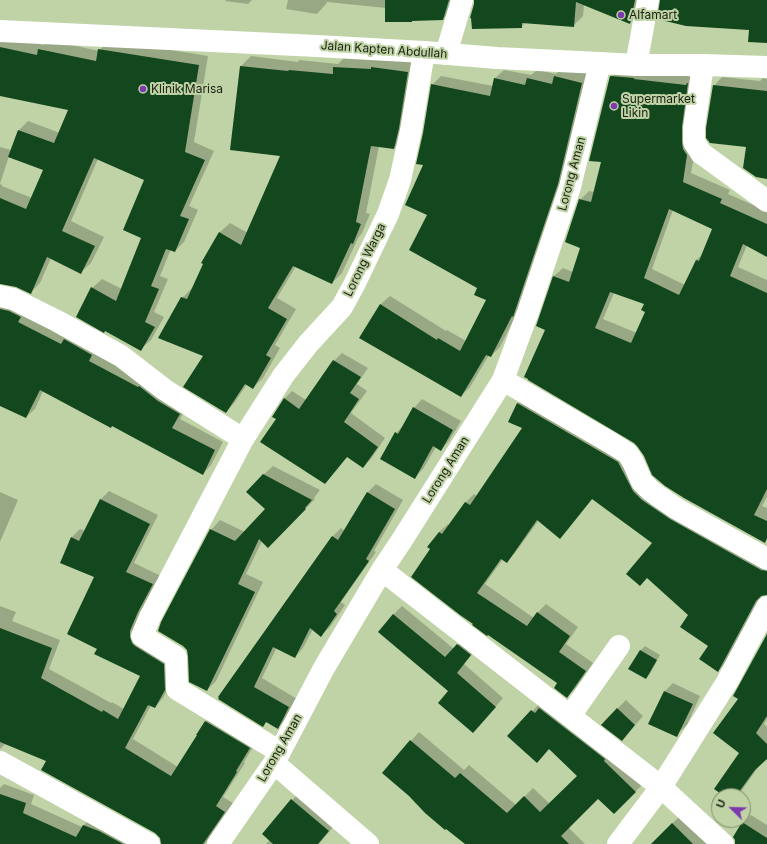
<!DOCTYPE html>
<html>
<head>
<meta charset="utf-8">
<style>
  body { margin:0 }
  #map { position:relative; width:767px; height:844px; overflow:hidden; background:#bfd3a6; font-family:Inter,sans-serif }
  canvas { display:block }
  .north { position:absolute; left:711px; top:788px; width:40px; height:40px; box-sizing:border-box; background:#bfd3a6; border:1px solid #7d8c6a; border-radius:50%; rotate:293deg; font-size:11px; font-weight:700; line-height:16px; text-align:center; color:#1a2110 }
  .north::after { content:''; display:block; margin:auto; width:14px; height:18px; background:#7d3aae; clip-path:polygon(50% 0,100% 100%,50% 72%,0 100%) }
</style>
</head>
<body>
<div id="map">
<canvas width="767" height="844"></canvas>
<div class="north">U</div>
</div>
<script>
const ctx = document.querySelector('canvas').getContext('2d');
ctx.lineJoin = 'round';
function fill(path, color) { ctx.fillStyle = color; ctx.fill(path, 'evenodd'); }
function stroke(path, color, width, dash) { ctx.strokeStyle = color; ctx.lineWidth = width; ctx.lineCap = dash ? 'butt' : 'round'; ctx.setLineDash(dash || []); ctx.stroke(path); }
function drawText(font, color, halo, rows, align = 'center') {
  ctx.font = font + ' Inter,sans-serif'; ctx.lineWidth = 4; ctx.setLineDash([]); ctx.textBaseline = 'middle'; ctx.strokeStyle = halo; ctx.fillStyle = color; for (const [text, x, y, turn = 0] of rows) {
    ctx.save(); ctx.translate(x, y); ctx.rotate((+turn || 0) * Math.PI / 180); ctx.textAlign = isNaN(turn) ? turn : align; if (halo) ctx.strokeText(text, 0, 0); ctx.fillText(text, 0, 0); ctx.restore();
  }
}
fill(new Path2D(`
  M226,0H252L248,4L225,1Z
  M288,0H455L453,9L443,19L386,8L327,2L326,4L317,14L286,9Z
  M475,0H642L640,13L630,23L584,5L583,16L573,26L526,22L521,27Z
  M0,36L44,45L49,40L99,51L109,40L208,56L194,142L214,151L189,206L198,210L184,242L175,251L171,249L160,276L168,279L154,312L164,317L151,340L141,349L92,288L102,279L122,289L143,238L145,179L98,159L71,221L104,237L91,263L81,272L51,258L40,283L30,293L0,261V147L11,150L19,130L28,121L60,133L70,109L0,95ZM9,156L44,169L32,198L2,186V185L0,184Z
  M251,56L298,62L299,60L338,64L344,58L417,62L403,138L394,148L379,146L366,213L370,214L362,233L358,238L342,273L332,283L296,266L277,298L296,309L275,345L280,348L263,378L253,388L247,384L235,402L226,412L205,355L182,298L192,288H193L204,263H202L220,232L230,223L248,233L282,155L241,66Z
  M563,67L591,74L566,174L519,309L500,347L491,356L489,355L470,387L461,396L360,338L381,304L390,296L446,331L447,330L466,341L487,299L429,215L424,164L432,85L441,76L493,86L495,78L504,70L531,75L537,70L556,74Z
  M619,68L694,77L696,146L691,173L730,190L728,194L767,211V256L747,245L738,267L767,280V497L762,506L767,508V540L764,542L645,455L546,330L537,326L554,276L563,268L573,272L582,247L580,200L589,191L595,192L602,162L611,77ZM673,210L713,229L703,254L696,260L685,285L652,269ZM614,293L645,303L646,311L637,333L603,319Z
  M722,77L760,81L763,78L767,79V178L747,146L714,86Z
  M0,297L188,405L180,419L223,442L211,465L203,474L112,425L43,391L35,409L26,417L0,405Z
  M342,353L368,368L357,384L367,391L351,413L385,438L371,459L363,467L348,456L325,482L277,419L284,399L292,391L306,400L334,361Z
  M526,395L613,446L641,482L767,566V594L762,595L726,663L718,671L709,646L690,615L653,543L593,498L568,529L560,537L539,520L515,553L506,562L503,559L485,584L534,618L537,613L546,604L578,627L566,644L593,663L575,689L567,697L558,683L431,549L439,532L448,524L449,526L466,502L474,494L477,496L523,427L510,421L518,403Z
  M422,399L461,421L449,441L441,450L436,447L423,469L415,477L396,433L403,426L414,408Z
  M273,466L320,490L314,498L315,499L268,547L262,541L246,574L263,582L216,681L207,690L211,530L220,520L245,532L266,509L263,475Z
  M376,484L403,500L374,551L376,552L341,602L345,605L330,627L321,635L313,629L303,648L295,657L277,647L262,678L297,699L286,719L278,727L267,721L263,726L219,696L333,536L341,528L345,531L368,492Z
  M109,491L158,515L134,563L161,576L139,622L172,655L173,680L163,698L155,707L151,705L133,739L178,767L206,721L214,713L258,739L244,762L245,763L223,797L233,803L205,844H162L160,837L156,832L48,761L6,743L0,749V606L16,612L12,621L60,640L49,669L111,703L112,702L124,709L141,676L98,648L96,577L72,537L80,529L85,531L100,500Z
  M0,492L18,500L0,542Z
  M402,606L454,649L466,636L479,646L464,664L503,698L481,724L450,691L379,632L394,614Z
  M767,635V719L764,724L767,727V758L761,763L740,793L737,796H725L741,753L740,699Z
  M645,646L660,655L650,674L646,678L630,669L641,650Z
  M673,683L700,696L687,725L678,733L649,723L665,691Z
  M626,700L643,716L630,731L617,709Z
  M541,702L644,783L614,813L598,797L568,827L585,844H466L383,772L419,732L464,770L469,765L516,805L533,788L550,804L578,776L549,748L509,736Z
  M4,784L34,795L31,804L82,827L92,817L147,844H0V788Z
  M302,790L338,821L319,844H266L270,840L263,834L292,800Z
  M681,815L710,844H653L658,838Z
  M751,815L767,825V844H736L743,823Z`), '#0003');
fill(new Path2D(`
  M385,0H449L443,20L412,21V22H385Z
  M474,0H635L630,24L576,2L574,27L522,23V28L472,29L471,18H470L474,4Z
  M660,0H767V43L748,42L749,30L686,26L657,19Z
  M0,47L37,55L38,49L96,61L98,49L199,65L185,152L205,160L180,216L189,219L175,252L166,249L151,286L159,289L145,322L155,327L141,351L105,331L104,333L76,317L91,287L116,301L141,238L123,230L144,180L94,158L62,231L95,246L81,274L47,257L31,294L16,287L0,284V198L26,209L43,170L8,157L18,130L54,143L68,110L0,96Z
  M240,66L288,71L289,70L333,74V67L371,69V67L408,72L399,128L394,149L371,146L356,222L361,224L353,244L351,243L332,284L293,266L268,308L287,319L266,355L271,358L253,389L245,384L226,413L183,387L203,356L158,338L181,297L187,299L203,264L201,263L219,232L241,245L280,156L230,150Z
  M554,76L582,83L558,184L513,317L512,316L491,357L486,355L461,397L359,338L380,304L437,340L438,338L460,351L486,300L474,295L477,288L409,250L427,215L405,205L423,165L416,164L423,133L431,84L490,96L494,78L525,85L527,78L552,84Z
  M610,76L634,78V79L686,85L687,83H688L682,127V142L683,149L687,155L683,182L722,199L720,203L767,224V257L743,244L730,276L767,293V489L754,515L767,521V538L765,543L684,498L665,486L652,475L644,456L637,446L634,443L528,380V379L524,377L545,330L536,326L553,276L569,282L580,248L565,242L579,199L591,202L601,162L589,161ZM669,209L712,229L699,261L696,260L679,295L644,278ZM610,292L644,304L641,310L645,312L631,343L595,328Z
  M713,85L767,91V179L756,177L743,168L746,147L710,143L706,138V128Z
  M0,309L9,311L21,317L18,322L61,344L64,339L92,355L89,361L138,387L139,386L158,401L180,414L172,428L215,450L203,475L112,426L111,428L40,390L26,418L0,406Z
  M333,360L361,377L350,393L359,399L344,422L378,447L363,468L347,457L325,484L260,442L276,419L272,417L284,398L299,409Z
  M517,403L618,462L633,491L642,500L670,519L761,570L767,571V595L761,596L756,601L718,672L699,659L708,646L680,627L688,615L647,578L640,586L626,574L652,543L592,499L560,539L537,520L507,563L501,559L477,593L527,626L537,612L570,636L559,652L586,671L567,698L554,688L557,683L488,635L487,636L472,625L473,624L460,615L411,577L430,549L427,547L439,532L442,534L465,502L470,505L522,428L508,422Z
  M413,407L453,430L441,451L433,446L415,479L380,459L395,432L398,434Z
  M263,474L312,500L305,508L306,509L268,548L259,539L238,584L255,592L207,691L189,682L188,657L187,650L183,646L158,631L161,622L210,529L235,541L265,509L246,492Z
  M367,492L395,509L366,559L369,561L334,611L337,614L321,637L310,628L295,658L273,647L254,687L289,707L278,729L266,722L263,727L218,699L219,698L218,697L332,536L338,540Z
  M100,499L150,524L126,572L153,584L138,612L130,631V637L132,643L135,646L164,664L165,690L155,708L148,705L125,748L171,776L197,735H196L205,721L250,748L236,771L237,772L216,806L225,812L203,844H161L160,838L155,833L41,770L46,761L0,742V628L52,648L41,678L102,712L103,710L118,719L140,676L94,654L97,649L67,634L94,577L60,563L71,537L79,541Z
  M393,614L445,657L457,644L471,655L457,673L496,707L473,733L438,703L448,691L378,632Z
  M767,634V716L756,733L767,744V759L755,770L736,796H724L714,789L739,753L713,733L738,699L733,696Z
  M640,650L657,660L646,679L628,669Z
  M664,691L693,704L677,737L648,724Z
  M539,708L605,759L604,761L636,792L614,814L598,799L561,836L569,844H465L446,829L445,830L425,813L409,796L382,773L410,740L455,778L460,773L507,813L524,796L540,812L577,776L549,749L537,763L507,736L531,710L535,713Z
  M617,708L635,725L622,741L601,725Z
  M0,794L26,803L23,813L76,837L83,825L99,831L123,844H0Z
  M291,799L329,831L318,844H273L262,834Z
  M742,822L767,838V844H735V840L733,837Z
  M672,823L693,844H651Z`), '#13481f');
stroke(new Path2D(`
  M446,54L462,0
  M636,65L648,0
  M703,65L694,127V142L701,153L767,201
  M0,296L13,299L57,321L121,356L165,390L243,439
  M503,380L611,443L627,453L630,457L633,462L642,482L650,490L658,496L677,509L767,559
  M382,570L661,787L723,844
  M570,716L619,646
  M280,752L177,689L176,657L142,636L150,617L243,439L283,376L308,344L342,307L354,285L388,214L400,180L411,130L424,52
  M0,762L149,844
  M274,763L368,844
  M218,844L274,763L324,668L382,570L402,540L503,380L528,312L570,187L600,63
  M618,844L661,787L727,682L767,607`), '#fff', 22);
stroke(new Path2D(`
  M0,31L317,46L424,52L497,58L600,63L636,65H703L767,67`), '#fff', 22);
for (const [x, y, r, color] of [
  [621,15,4,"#7d3aae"],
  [143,89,4,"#7d3aae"],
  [614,106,4,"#7d3aae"]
]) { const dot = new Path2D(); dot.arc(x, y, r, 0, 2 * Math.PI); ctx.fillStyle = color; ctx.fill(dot); stroke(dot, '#bfd3a6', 1.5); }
drawText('12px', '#1a2110', '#bfd3a6', [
  ["Alfamart",629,15],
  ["Klinik Marisa",151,89],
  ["Supermarket",622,99],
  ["Likin",622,113]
], 'left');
drawText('12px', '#1a2110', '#bfd3a6', [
  ["Jalan Kapten Abdullah",384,50,4],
  ["Lorong Aman",572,174,-75],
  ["Lorong Warga",365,260,-64],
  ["Lorong Aman",446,470,-58],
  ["Lorong Aman",280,748,-60]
]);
</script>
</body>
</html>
